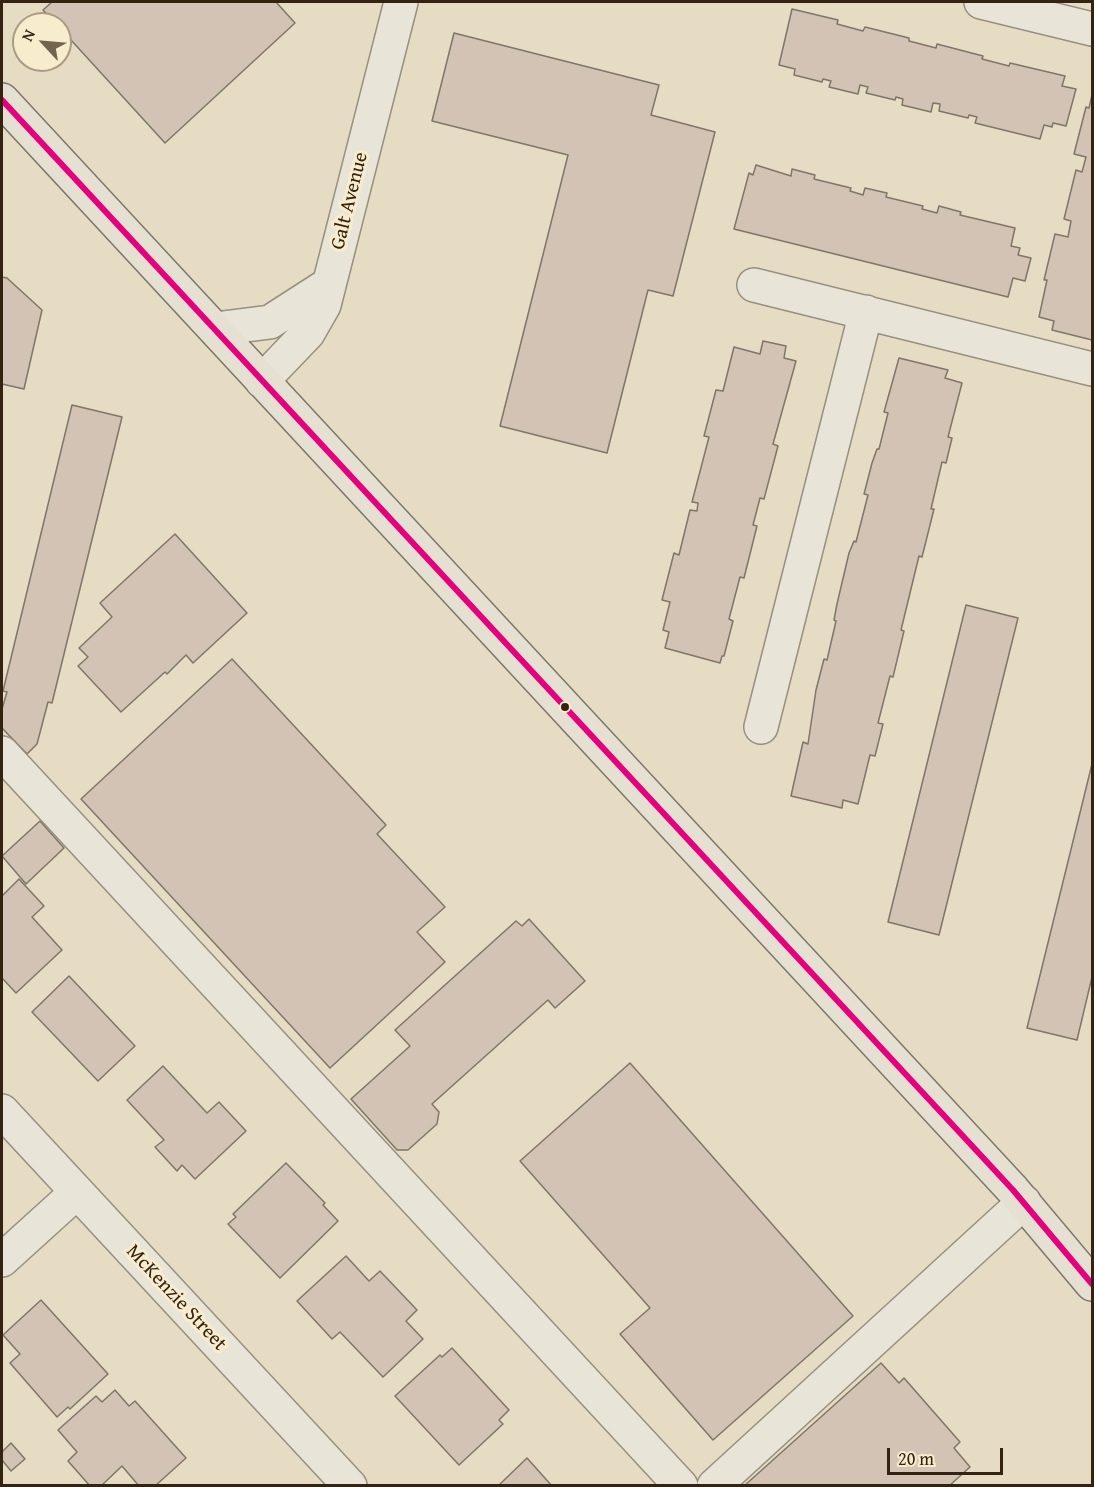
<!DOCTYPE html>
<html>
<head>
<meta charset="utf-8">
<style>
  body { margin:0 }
  #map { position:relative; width:1094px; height:1487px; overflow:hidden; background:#e6dcc3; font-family:"Gentium Book Plus",serif }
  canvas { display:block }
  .frame { position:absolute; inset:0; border:3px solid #352311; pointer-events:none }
  .north { position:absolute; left:12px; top:12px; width:60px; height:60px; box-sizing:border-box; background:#f8ecce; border:2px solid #aa9c82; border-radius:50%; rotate:296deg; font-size:16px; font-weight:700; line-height:24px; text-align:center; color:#352311 }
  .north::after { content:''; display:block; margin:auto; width:21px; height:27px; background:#73644f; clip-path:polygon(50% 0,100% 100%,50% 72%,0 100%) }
  .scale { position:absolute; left:887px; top:1448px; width:116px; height:27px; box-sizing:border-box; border:3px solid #352311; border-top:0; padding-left:8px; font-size:18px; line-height:21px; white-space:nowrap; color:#352311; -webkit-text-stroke:4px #f8ecce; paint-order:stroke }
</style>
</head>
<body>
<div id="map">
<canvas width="1094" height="1487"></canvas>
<div class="frame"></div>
<div class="north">N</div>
<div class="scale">20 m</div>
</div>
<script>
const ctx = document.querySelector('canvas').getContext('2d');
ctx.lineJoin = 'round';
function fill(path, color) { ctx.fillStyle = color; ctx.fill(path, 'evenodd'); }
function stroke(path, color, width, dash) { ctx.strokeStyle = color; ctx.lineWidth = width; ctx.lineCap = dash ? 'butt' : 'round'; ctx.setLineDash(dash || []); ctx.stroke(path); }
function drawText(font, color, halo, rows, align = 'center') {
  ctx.font = font + ' "Gentium Book Plus",serif'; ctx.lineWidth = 6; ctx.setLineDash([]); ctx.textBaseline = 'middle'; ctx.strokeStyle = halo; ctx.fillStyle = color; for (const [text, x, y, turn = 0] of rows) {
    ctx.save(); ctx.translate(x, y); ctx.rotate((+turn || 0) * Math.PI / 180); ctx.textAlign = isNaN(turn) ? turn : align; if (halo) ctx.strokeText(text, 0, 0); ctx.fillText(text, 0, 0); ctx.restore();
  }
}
const building = new Path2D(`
  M52,2H276L295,23L165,143L60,28V24H56L43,10Z
  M792,9L838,20L837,24L863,31L865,27L909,38V41L936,48L937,44L983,56L982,59L1009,66L1010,63L1065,76L1062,86L1076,89L1066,126L1053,123L1052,127L1044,125L1040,139L975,123L977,117L969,115L968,118L939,111L940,104L933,103L931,112L902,105L903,99L896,97L895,100L866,93L868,87L860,85L858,94L829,87L831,81L823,79L822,82L794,75L795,69L779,65Z
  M454,33L659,85L651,115L715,132L673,296L648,290L607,453L500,426L568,155L432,121Z
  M1092,95V340L1052,330L1054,321L1039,317L1047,280H1044L1055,234L1068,237L1071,221L1064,219L1076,170L1082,172L1086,157L1074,154L1086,107L1089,108Z
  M756,165L791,176L792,169L815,175L814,179L851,188L850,191L863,195L865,188L887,193L886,197L923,206L922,209L937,213L939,206L961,212L960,215L1015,228L1011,246L1020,248L1018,255L1031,258L1025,281L1013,278L1008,297L734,229L749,173L753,175Z
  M2,277L7,278L42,310L24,389L2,384Z
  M763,341L786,346L784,358L796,361L773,444L778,446L764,499L760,498L753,525L757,526L744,578L740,577L729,619L733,621L724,656H722L720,663L665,648L669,632L663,630L670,602L662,600L674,553L679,555L690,510L697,511L698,503L692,502L709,437L704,436L716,390L723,391L734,347L760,354Z
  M899,358L948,370L945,378L962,383L948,437L952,438L946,463L942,462L931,509H934L922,557L919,556L901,630L904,631L893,677L890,676L878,723L883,724L875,756L870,755L858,804L843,800L842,808L791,796L803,742L808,744L816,690L824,659L827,660L836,621L834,620L837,604L849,553L854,541L856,542L868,495L864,494L872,463L877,449H879L888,413L884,412Z
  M72,405L122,417L52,703L48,702L37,744L27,754L2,728V709L7,692L3,691Z
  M175,534L247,613L193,663L186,655L167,674L165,672L121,712L78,666L88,657L79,648L112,617L100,603Z
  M966,605L1018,618L939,935L888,922Z
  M232,659L386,825L377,834L445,907L417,932L445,962L330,1068L81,799Z
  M1092,764V977L1077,1040L1027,1028Z
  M40,821L64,848L26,884L2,856Z
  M19,879L44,906L32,917L62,950L16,993L2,978V896Z
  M529,919L585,981L555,1008L548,1000L432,1104L439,1112L437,1124L408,1150H397L351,1099L410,1046L395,1030L516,921L522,926Z
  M69,976L135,1046L98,1081L32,1012Z
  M630,1063L853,1316L713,1440L620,1334L650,1308L520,1161Z
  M163,1066L207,1113L219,1102L246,1131L195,1179L182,1165L177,1171L155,1147L164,1140L127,1100Z
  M286,1163L325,1203L323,1205L338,1221L280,1278L228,1224L236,1217L233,1214Z
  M346,1256L369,1281L380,1271L417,1310L406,1321L423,1339L383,1377L340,1332L332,1339L297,1301Z
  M41,1300L108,1374L70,1409L68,1407L57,1417L10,1363L20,1354L3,1335Z
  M452,1348L509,1410L499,1420L503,1424L459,1465L395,1396L440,1355L442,1357Z
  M881,1363L899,1383L904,1378L960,1442L954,1448L970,1467L949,1486H744Z
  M115,1390L129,1406L135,1401L186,1458L155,1486H139L122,1466L101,1486H90L68,1461L77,1452L58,1430L96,1396L102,1402Z
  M11,1443L25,1459L11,1471L2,1460V1452Z
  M527,1458L552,1486H498Z`);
fill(building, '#d2c3b4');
stroke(building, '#7e7668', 1.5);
const minor = new Path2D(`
  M981,2L1092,29
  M754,285L1092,369
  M215,329L270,322L329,284
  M262,381L308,333L324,305L401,2
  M761,727L866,312
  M2,753L681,1486
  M2,1111L350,1486
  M2,1260L77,1192
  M714,1486L1024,1202`);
const major = new Path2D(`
  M2,100L1013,1190L1092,1284`);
stroke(minor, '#97907f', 36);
stroke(major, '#7e7668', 36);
stroke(minor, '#e9e4d8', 33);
stroke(major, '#e6e0d2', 33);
stroke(new Path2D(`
  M2,100L1013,1190L1092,1284`), '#e5007d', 6);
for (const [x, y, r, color] of [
  [565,707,5,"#352311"]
]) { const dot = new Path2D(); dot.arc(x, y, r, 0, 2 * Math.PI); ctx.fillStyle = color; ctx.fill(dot); stroke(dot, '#f8ecce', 2); }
drawText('20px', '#352311', '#f8ecce', [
  ["Galt Avenue",350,201,-76],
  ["McKenzie Street",176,1298,47]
]);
</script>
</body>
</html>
